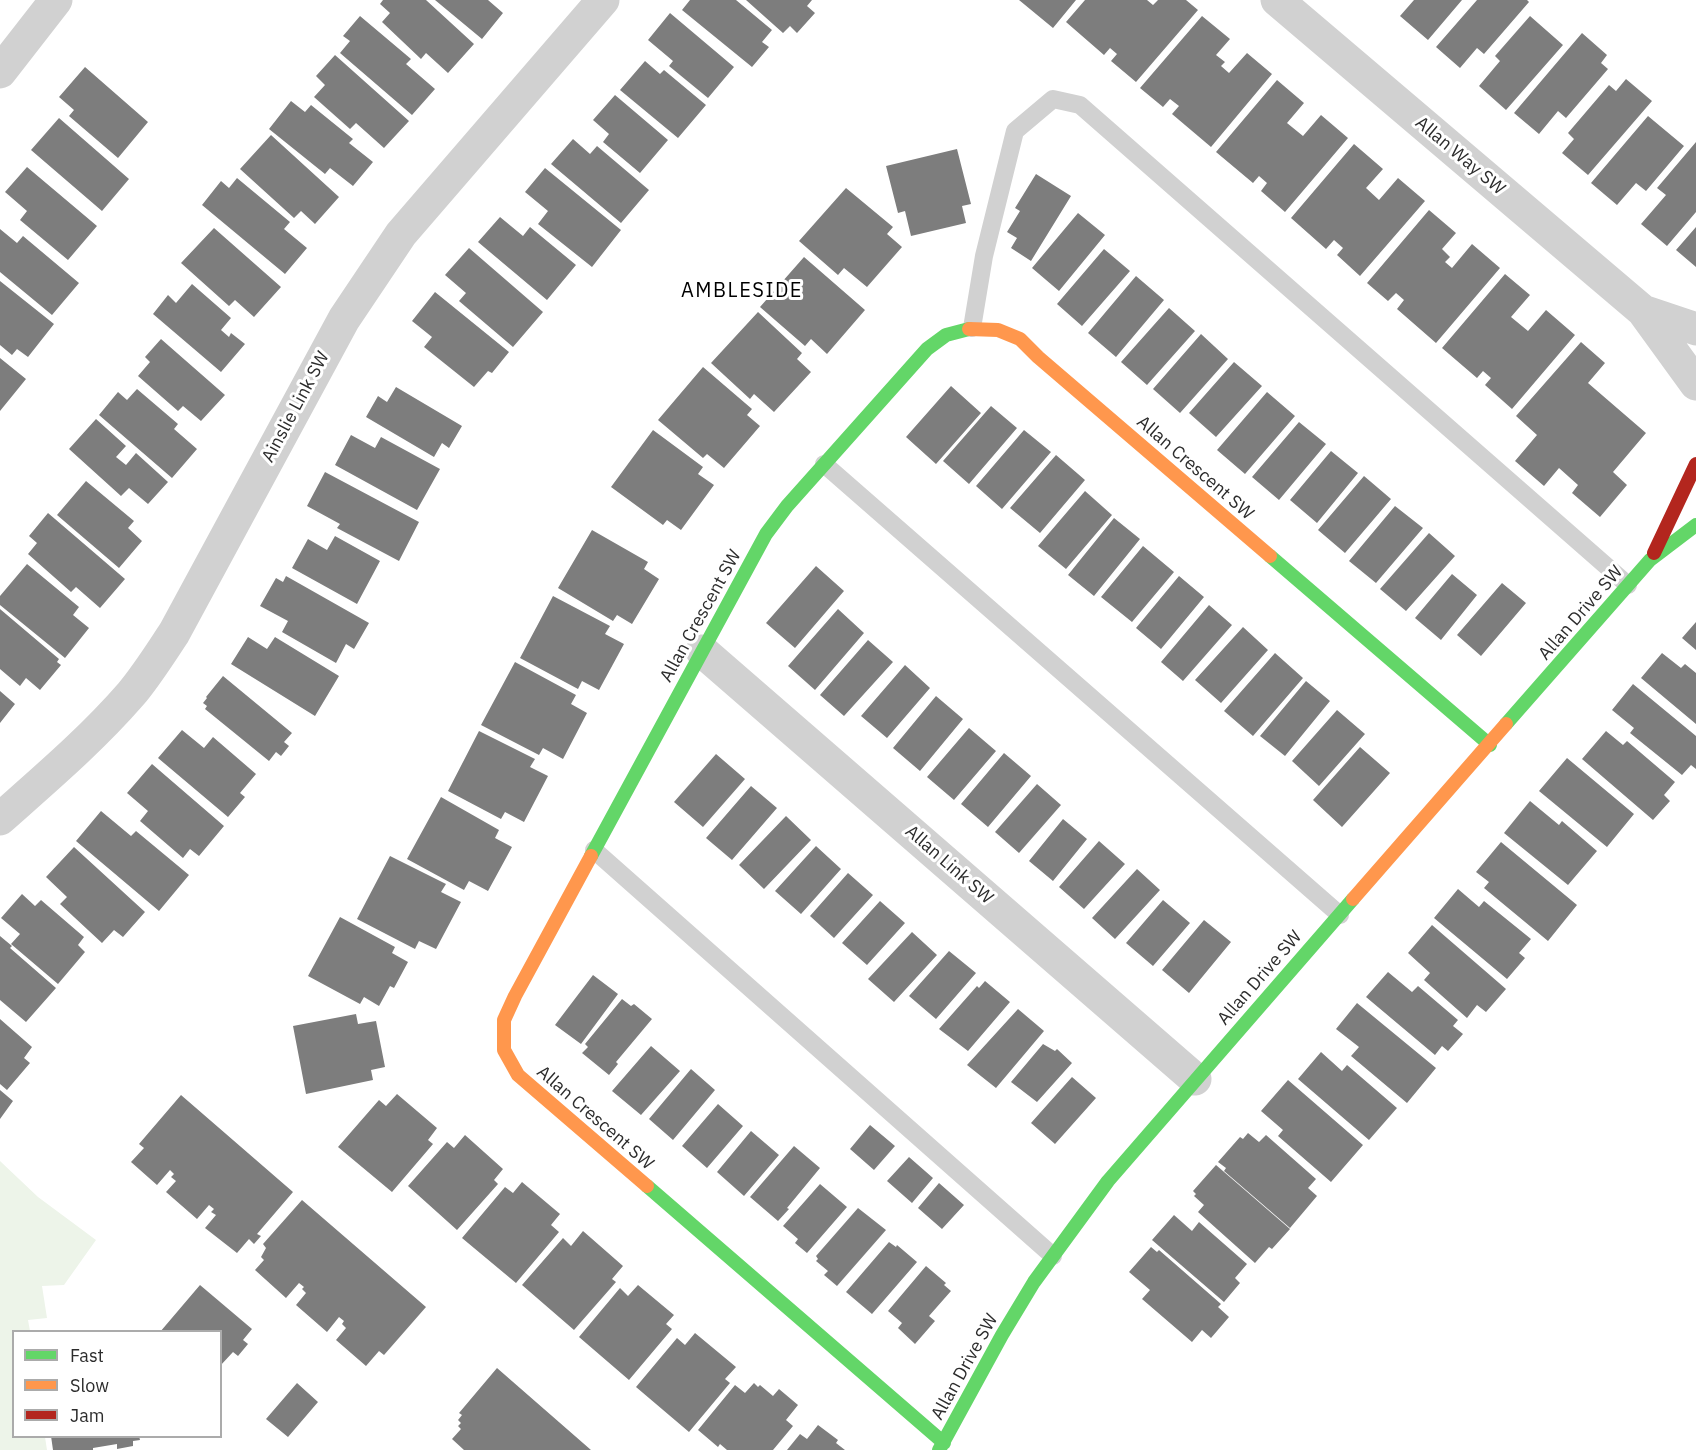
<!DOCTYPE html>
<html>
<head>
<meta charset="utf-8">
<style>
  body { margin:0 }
  #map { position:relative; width:1696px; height:1450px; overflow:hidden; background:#fff; font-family:"IBM Plex Sans",sans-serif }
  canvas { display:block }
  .legend { position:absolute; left:12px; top:1330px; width:210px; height:108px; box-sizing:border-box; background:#fff; border:2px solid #ababab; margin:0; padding:8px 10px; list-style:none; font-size:18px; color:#2c2c2c }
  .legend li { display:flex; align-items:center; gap:12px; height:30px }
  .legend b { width:30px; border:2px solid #ababab }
</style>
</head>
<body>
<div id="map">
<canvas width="1696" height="1450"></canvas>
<ul class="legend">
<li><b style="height:8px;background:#63d668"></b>Fast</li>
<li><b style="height:8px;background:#ff974d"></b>Slow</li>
<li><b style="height:8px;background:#b3261e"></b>Jam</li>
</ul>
</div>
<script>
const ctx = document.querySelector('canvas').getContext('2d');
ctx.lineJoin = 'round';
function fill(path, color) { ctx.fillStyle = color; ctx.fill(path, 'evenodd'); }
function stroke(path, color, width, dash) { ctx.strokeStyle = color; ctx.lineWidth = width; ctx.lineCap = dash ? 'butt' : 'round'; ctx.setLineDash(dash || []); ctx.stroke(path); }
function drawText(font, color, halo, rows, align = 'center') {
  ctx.font = font + ' "IBM Plex Sans",sans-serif'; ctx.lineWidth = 6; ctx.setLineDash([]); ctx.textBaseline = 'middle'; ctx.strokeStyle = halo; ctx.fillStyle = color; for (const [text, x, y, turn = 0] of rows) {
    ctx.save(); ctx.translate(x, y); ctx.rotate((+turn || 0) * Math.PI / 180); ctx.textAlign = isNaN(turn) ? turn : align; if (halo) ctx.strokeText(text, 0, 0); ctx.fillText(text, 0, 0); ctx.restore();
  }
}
fill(new Path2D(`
  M0,1161L38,1197L96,1240L64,1285L42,1286L47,1318L28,1320L30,1331L14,1332V1436L45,1437L47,1450H0Z`), '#edf4e9');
fill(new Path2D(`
  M383,0H426L474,44L448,73L426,53L421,59L382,22L390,13L380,4Z
  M435,0H488L503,13L482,39Z
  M690,0H736L772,30L762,42L769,47L752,67L682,10Z
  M746,0H812L807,6L815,13L797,33L790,26L783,33Z
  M1019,0H1076L1053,28Z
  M1085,0H1147L1153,5L1158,0H1186L1198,10L1136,82L1111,61L1117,54L1110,48L1104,55L1066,22Z
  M1414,0H1462L1428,40L1400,16Z
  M1477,0H1527L1529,2L1484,54L1477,48L1460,68L1436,47Z
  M670,13L734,67L708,98L669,66L673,61L648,40Z
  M360,16L411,59L406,64L435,89L412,115L340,53L350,41L343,36Z
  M1202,16L1230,39L1216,55L1225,62L1221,66L1229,73L1247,53L1272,74L1211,147L1172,114L1179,106L1170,99L1163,107L1140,88Z
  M1530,16L1563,45L1506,110L1479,86L1500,61L1495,56Z
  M1582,33L1607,55L1601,63L1608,69L1566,118L1558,111L1539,134L1514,113Z
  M335,55L409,121L384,148L356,123L350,129L314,97L325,85L316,76Z
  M645,61L660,74L664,70L706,105L678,138L620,90Z
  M85,67L148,122L118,158L69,116L74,110L59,97Z
  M1626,79L1652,101L1588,175L1562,153L1574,139L1568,133L1609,85L1616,91Z
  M1277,80L1304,103L1287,123L1303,136L1321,115L1348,138L1285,212L1261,191L1267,183L1259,176L1253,183L1216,152Z
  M615,95L668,140L640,173L603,142L609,134L593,120Z
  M291,101L305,112L311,105L353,139L349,143L373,162L353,186L330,168L325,174L269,129Z
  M1648,116L1684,146L1646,191L1636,183L1617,205L1591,183Z
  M59,118L129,179L102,211L31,150Z
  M271,135L339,197L315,224L301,211L294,218L240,169Z
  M573,139L590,154L597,146L649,190L621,223L551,164Z
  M1696,142V212L1667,246L1641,224L1666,195L1657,188Z
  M1354,144L1383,169L1366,188L1379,200L1398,178L1425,201L1360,276L1337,255L1343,248L1334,240L1326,249L1291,218Z
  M957,149L971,204L962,206L966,223L911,236L905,211L898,213L886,166Z
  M27,167L97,226L68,260L20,220L27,211L5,192Z
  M545,168L621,230L592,267L538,224L548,211L525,192Z
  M1036,174L1071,196L1031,261L1011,248L1017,238L1007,232L1020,211L1015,208Z
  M237,178L290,222L284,229L307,248L285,274L202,205L221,181L229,188Z
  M846,188L893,227L887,234L902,247L867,287L844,268L838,275L799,241Z
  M1429,210L1456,233L1442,249L1450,257L1445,262L1452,268L1472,244L1500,268L1436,343L1397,309L1404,300L1396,293L1388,301L1367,283Z
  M1078,213L1105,235L1059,291L1032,268Z
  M500,217L523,236L530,227L576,265L547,300L478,242Z
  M1696,227V267L1676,250Z
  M214,228L281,287L254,317L235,300L229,306L181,263Z
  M0,229L17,243L23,236L79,283L52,315L0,272Z
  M469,248L543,312L513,347L459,301L466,293L445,275Z
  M1104,249L1130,271L1082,326L1057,304Z
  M804,257L865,310L827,354L811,339L805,346L760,307Z
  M1505,274L1530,295L1511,317L1528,331L1546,310L1575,335L1512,409L1485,385L1491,378L1483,371L1477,378L1442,348Z
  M1136,276L1164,300L1116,357L1088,333Z
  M0,281L54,324L28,357L17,349L12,355L0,345Z
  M192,284L231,318L221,330L229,337L231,333L245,344L221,372L153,314L168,295L176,303Z
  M435,292L509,352L492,373L488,371L474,387L424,347L432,337L412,321Z
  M1169,308L1195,331L1147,385L1121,362Z
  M758,312L802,353L797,359L811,372L774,412L754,394L750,399L711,363Z
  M1201,334L1228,359L1180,413L1153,389Z
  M161,339L225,395L201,421L183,406L178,411L138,376L150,362L145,357Z
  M1581,342L1605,363L1588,383L1646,433L1613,472L1627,485L1600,517L1572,493L1578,485L1559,468L1544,486L1515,461L1537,435L1516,416Z
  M0,358L26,379L0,411Z
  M1234,362L1262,386L1216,437L1189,413Z
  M703,367L752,409L747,415L760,426L724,468L707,454L703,458L658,420Z
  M951,386L981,413L936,464L906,437Z
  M396,387L462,426L449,448L442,443L434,457L366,417L378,396L387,402Z
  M137,389L178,424L174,429L197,449L172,478L99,415L118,392L127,400Z
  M1267,392L1295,416L1245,474L1217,450Z
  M991,406L1017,428L969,484L943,461Z
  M96,419L126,446L116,457L126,465L136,453L168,482L148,504L129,488L121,496L69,449Z
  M1299,422L1326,444L1279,500L1252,477Z
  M653,430L703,467L698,474L714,485L681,530L667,520L663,525L611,487Z
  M1024,430L1051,452L1002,509L976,486Z
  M351,435L375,448L381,437L440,469L417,510L335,465Z
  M1331,451L1358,473L1317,523L1290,500Z
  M1056,455L1085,480L1040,533L1010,508Z
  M325,472L419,522L399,561L337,528L340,524L307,506Z
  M1364,476L1391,499L1345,553L1318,530Z
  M86,481L134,521L128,528L142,541L119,568L57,515Z
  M1085,491L1112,515L1066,569L1038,546Z
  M1395,506L1423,528L1376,583L1349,561Z
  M48,513L125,579L100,608L76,587L71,592L28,554L37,543L29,536Z
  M1114,518L1140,539L1094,596L1068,575Z
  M592,530L648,562L644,569L659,579L632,624L617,615L613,621L558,588Z
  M1429,533L1455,556L1406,611L1380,589Z
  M335,536L380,561L357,604L292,568L308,539L327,550Z
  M1143,546L1174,572L1132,622L1101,597Z
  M27,564L79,607L73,615L89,628L65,658L0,605V596Z
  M816,566L844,591L795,648L766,623Z
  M1452,574L1477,595L1441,640L1415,618Z
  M286,576L369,623L354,649L346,644L336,663L282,632L288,621L260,606L276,578L283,582Z
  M1179,576L1204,597L1161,649L1136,628Z
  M1502,583L1526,603L1481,656L1457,635Z
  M553,596L610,626L605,634L624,644L599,690L582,681L578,689L520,658Z
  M1209,605L1232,625L1183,681L1161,662Z
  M0,609L59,659L57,662L61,665L40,690L26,678L20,686L0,669Z
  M838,609L864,633L815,690L788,666Z
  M1696,622V650L1682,638Z
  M1243,627L1268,650L1221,703L1195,680Z
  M248,637L267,649L275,637L339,676L315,716L231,664Z
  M868,640L893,662L844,716L820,695Z
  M1275,653L1303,678L1253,736L1224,711Z
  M1662,653L1681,668L1685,664L1696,673V724L1641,678Z
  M515,662L576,695L571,704L587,713L563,759L543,748L539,755L481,725Z
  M905,665L930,688L887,738L861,716Z
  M223,676L292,733L284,742L289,746L281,756L276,752L269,761L205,709L207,706L203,703L207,698L206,697Z
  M1306,681L1330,701L1285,756L1260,736Z
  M1633,684L1696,736V769L1691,765L1682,775L1630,733L1634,728L1612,710Z
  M0,691L15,704L0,723Z
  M936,696L963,719L920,771L893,748Z
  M1337,710L1365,734L1319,786L1292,761Z
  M969,728L996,751L954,800L927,777Z
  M182,730L204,748L213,737L256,774L240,793L245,797L228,817L158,758Z
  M479,731L535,759L530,767L548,776L524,822L505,812L501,819L448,791Z
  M1606,731L1623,745L1627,741L1675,782L1664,795L1670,801L1653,820L1582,759Z
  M1360,747L1390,773L1342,827L1313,800Z
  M1004,753L1031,776L988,827L961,804Z
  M716,754L745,779L703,827L674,802Z
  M1567,758L1634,814L1607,847L1539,791Z
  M152,764L224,826L199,856L190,849L183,858L140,821L148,811L127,793Z
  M1037,784L1061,805L1019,853L995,832Z
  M751,786L777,808L732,860L706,838Z
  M441,797L499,830L495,838L512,847L488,891L469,881L464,890L407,859Z
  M1530,801L1559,825L1562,821L1597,851L1568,885L1504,833Z
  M101,811L131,836L136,831L189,875L159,911L76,841Z
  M786,816L811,840L764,889L739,865Z
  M1063,819L1087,839L1053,881L1029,861Z
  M1099,841L1125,864L1084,909L1059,887Z
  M1501,842L1577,905L1548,941L1484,888L1489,882L1476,872Z
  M816,846L841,869L801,914L775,891Z
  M74,847L145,912L123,937L114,930L102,943L60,904L67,897L46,877Z
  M390,856L446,884L441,892L461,902L436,949L419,941L415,949L357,919Z
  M1137,869L1160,890L1115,939L1092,918Z
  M848,873L873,895L834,938L810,916Z
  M1458,889L1479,907L1484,901L1531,939L1519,953L1525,958L1507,979L1434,918Z
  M22,894L35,906L41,900L84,937L78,945L85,952L58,984L11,944L20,934L1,918Z
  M1163,900L1190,923L1153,966L1126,943Z
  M880,901L905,923L867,965L842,943Z
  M340,917L395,947L392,953L408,962L394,988L390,986L379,1006L364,997L360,1004L308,976Z
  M1204,920L1231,942L1189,993L1162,970Z
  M1432,925L1506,989L1486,1012L1477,1005L1467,1018L1424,980L1430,973L1408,953Z
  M912,932L937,955L894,1002L868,979Z
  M0,936L12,946L10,948L56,988L26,1022L0,1000Z
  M949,951L976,973L936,1019L909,996Z
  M1388,972L1412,992L1418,986L1458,1020L1453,1026L1463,1034L1448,1051L1442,1046L1435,1055L1366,997Z
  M593,975L618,994L581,1044L555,1025Z
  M985,981L1010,1002L968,1051L939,1029L977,986L979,988Z
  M622,999L631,1006L634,1004L652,1019L616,1062L618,1064L609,1075L582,1053L588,1047L585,1044Z
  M1357,1003L1436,1068L1407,1103L1351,1056L1359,1047L1336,1029Z
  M1018,1009L1044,1031L996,1088L967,1065Z
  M356,1014L358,1024L376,1021L385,1067L371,1070L373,1080L306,1094L293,1026Z
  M0,1019L32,1047L24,1058L30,1063L7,1090L0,1084Z
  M1043,1044L1055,1051L1057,1049L1072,1063L1037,1102L1011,1082Z
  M651,1046L680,1071L641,1115L612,1091Z
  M1321,1052L1342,1071L1347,1065L1397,1108L1369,1140L1298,1079Z
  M691,1069L715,1090L673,1140L649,1119Z
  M1072,1077L1096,1098L1055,1144L1031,1123Z
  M1288,1080L1363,1145L1331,1182L1278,1136L1283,1130L1261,1111Z
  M0,1090L13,1101L0,1119Z
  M397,1094L437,1128L428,1140L433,1144L392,1192L338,1147L379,1100L386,1106Z
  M181,1095L293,1192L257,1234L261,1236L254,1244L249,1239L237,1253L205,1228L216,1215L211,1212L214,1209L209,1205L197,1219L166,1192L176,1181L171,1177L174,1174L170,1170L157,1185L131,1162L144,1148L139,1144Z
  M718,1104L743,1126L707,1168L682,1146Z
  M870,1125L895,1146L874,1170L850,1149Z
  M751,1131L779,1155L744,1196L717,1172Z
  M1248,1133L1259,1142L1266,1135L1316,1179L1308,1188L1317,1196L1290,1228L1224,1171L1226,1168L1218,1162L1240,1137L1243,1139Z
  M465,1135L503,1169L494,1180L498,1184L457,1230L408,1186L447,1142L454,1148Z
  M794,1146L820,1168L787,1208L789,1209L778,1221L750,1197Z
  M909,1157L933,1178L912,1203L887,1181Z
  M1216,1165L1290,1229L1272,1249L1269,1247L1255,1263L1198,1212L1204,1205L1194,1196L1196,1194L1193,1191Z
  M522,1182L560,1214L551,1225L559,1232L516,1283L462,1238L505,1187L513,1193Z
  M939,1183L964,1205L942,1229L918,1208Z
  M820,1184L847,1207L807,1253L795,1243L798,1239L783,1226Z
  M302,1200L426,1307L384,1355L379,1351L366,1366L336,1340L346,1328L342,1324L344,1321L339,1317L327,1332L296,1305L306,1293L302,1289L304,1287L299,1283L286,1298L255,1270L264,1260L261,1257L266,1248L263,1244Z
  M858,1208L886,1230L837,1286L824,1275L828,1271L816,1261L818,1259L816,1256Z
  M1174,1215L1192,1231L1199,1222L1247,1264L1235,1278L1240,1283L1224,1302L1152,1240Z
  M583,1231L623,1266L612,1279L616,1282L574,1330L522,1285L563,1238L571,1246Z
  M889,1242L896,1247L897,1245L917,1262L872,1314L846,1292Z
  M1151,1247L1157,1252L1159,1250L1221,1304L1218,1307L1229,1317L1211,1338L1202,1330L1192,1342L1142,1299L1150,1290L1129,1272Z
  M926,1266L946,1283L944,1285L951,1291L929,1316L935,1321L915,1344L898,1328L902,1323L888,1311Z
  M200,1285L252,1329L243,1340L248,1344L238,1356L233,1352L220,1366V1332H160Z
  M638,1285L674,1315L666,1324L672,1329L629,1380L579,1337L620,1288L628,1296Z
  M695,1333L736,1367L725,1379L730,1383L689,1432L636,1387L677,1338L685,1345Z
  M497,1368L591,1450H464L452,1439L461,1429L458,1426L461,1423L458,1420L462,1415L459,1413Z
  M297,1383L318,1402L288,1437L266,1419Z
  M754,1383L758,1387L760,1385L773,1396L779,1389L798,1405L786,1420L793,1426L773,1450H727L720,1444L718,1447L698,1430L735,1385L745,1393Z
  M818,1425L838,1440L836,1443L845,1450H787L800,1434L807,1439Z
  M51,1436H139L140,1440L133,1441V1446L117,1449V1444L93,1448V1450H53Z`), '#7d7d7d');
stroke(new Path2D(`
  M972,328L984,256L1015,131L1053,99L1080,105L1628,585
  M824,464L1340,915
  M594,850L1053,1256`), '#d1d1d1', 18);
stroke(new Path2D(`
  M1277,0L1643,311L1696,384
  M0,72L56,0
  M1643,311L1696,329
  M702,651L1195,1079
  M0,819C45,779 91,740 131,694C147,675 160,654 174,633L344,319L401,234L603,0`), '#d1d1d1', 33);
stroke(new Path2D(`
  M1270,556L1490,745
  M1506,724L1650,560L1696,525
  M591,856L766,534L787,506L927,349L946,335L969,329
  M647,1186L944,1443
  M939,1450L1002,1335L1034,1282L1108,1181L1353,899`), '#63d668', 14);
stroke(new Path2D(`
  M969,329L998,330L1020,339L1038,357L1270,556
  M591,856L515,996L504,1020V1050L518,1075L647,1186
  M1353,899L1506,724`), '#ff974d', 14);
stroke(new Path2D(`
  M1654,553L1696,464`), '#b3261e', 14);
drawText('18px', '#2c2c2c', '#fff', [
  ["Allan Way SW",1460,156,40],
  ["Ainslie Link SW",296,407,-62],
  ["Allan Crescent SW",1195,468,41],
  ["Allan Drive SW",1581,613,-49],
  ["Allan Crescent SW",701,616,-61],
  ["Allan Link SW",949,865,41],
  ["Allan Drive SW",1260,978,-49],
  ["Allan Crescent SW",595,1118,41],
  ["Allan Drive SW",965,1367,-61]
]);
ctx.letterSpacing = '1.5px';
drawText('20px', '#000', '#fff', [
  ["AMBLESIDE",742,291]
]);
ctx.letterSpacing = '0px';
</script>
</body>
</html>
